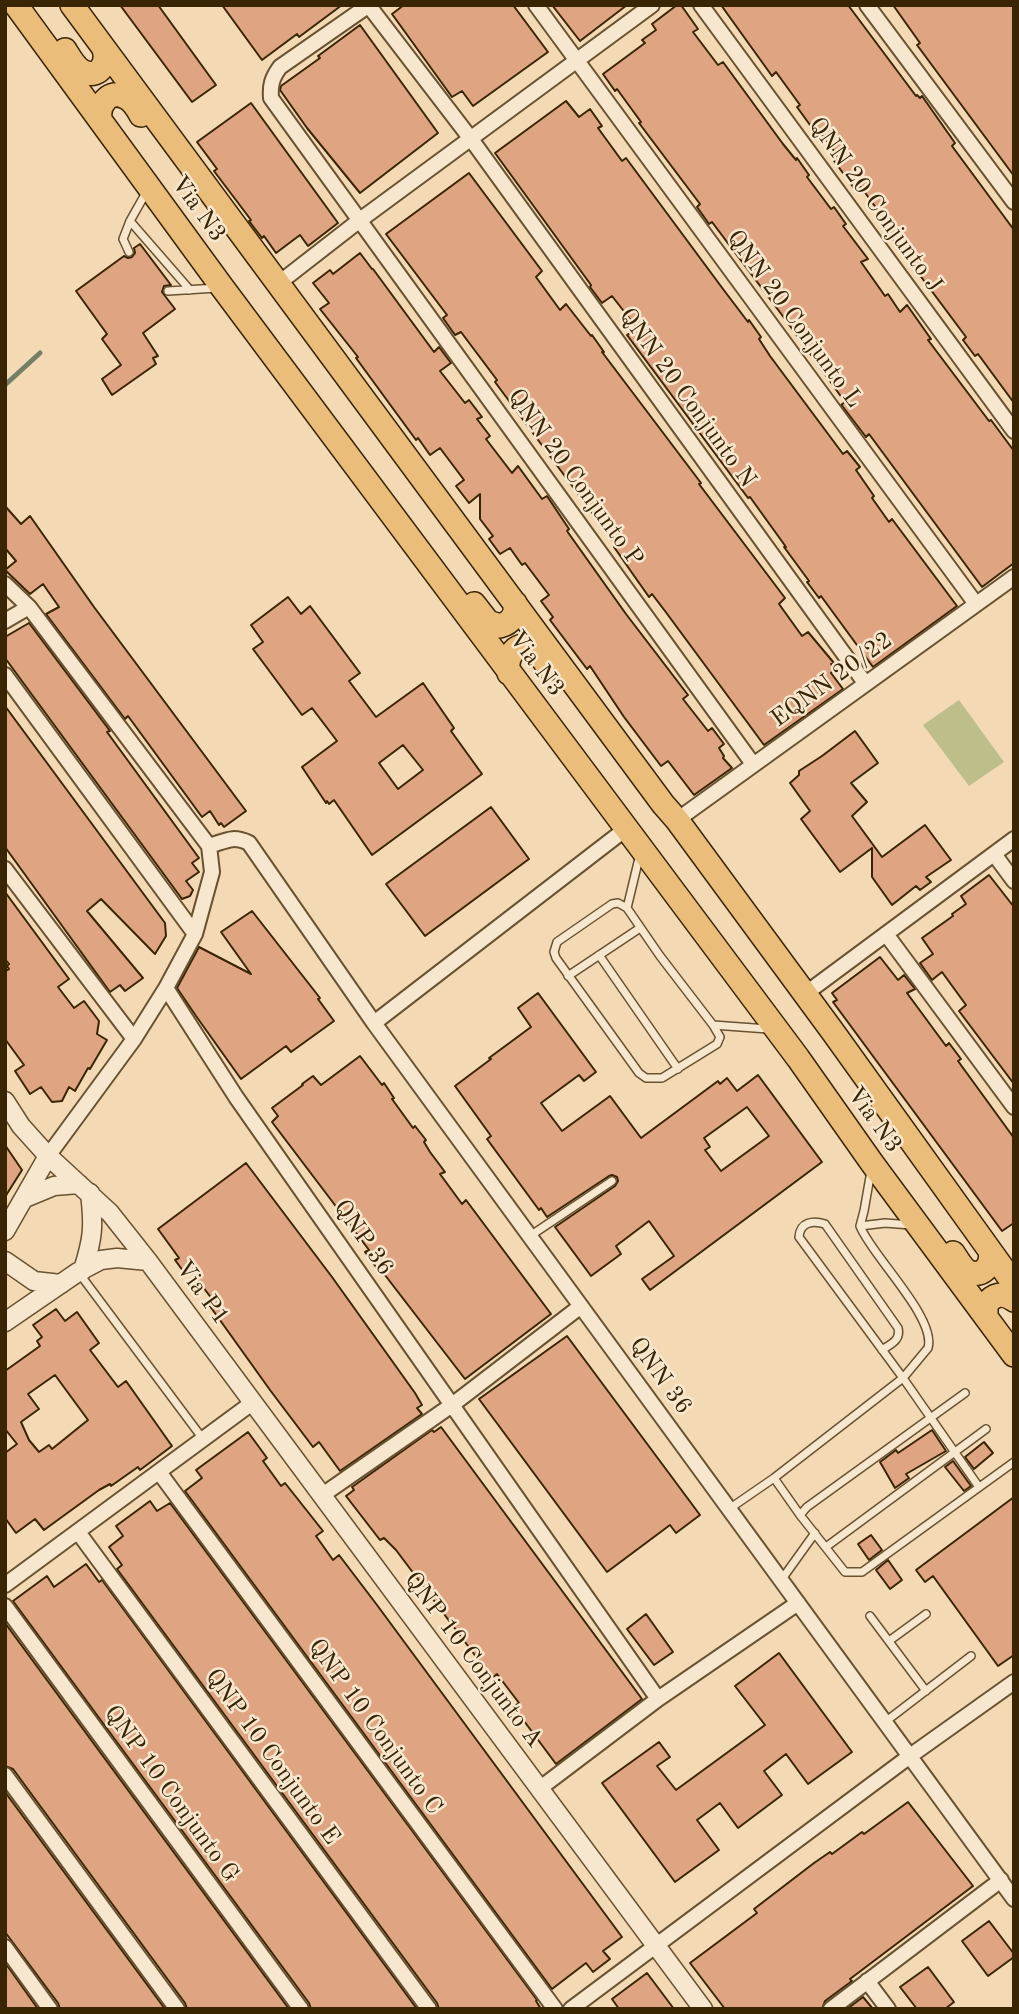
<!DOCTYPE html>
<html>
<head>
<meta charset="utf-8">
<style>
  body { margin:0 }
  #map { position:relative; width:1019px; height:2014px; overflow:hidden; background:#f3dab5; font-family:"Old Standard TT",serif }
  canvas { display:block }
  .frame { position:absolute; inset:0; border:7px solid #392504; pointer-events:none }
</style>
</head>
<body>
<div id="map">
<canvas width="1019" height="2014"></canvas>
<div class="frame"></div>
</div>
<script>
const ctx = document.querySelector('canvas').getContext('2d');
ctx.lineJoin = 'round';
function fill(path, color) { ctx.fillStyle = color; ctx.fill(path, 'evenodd'); }
function stroke(path, color, width, dash) { ctx.strokeStyle = color; ctx.lineWidth = width; ctx.lineCap = dash ? 'butt' : 'round'; ctx.setLineDash(dash || []); ctx.stroke(path); }
function drawText(font, color, halo, rows, align = 'center') {
  ctx.font = font + ' "Old Standard TT",serif'; ctx.lineWidth = 5; ctx.setLineDash([]); ctx.textBaseline = 'middle'; ctx.strokeStyle = halo; ctx.fillStyle = color; for (const [text, x, y, turn = 0] of rows) {
    ctx.save(); ctx.translate(x, y); ctx.rotate((+turn || 0) * Math.PI / 180); ctx.textAlign = isNaN(turn) ? turn : align; if (halo) ctx.strokeText(text, 0, 0); ctx.fillText(text, 0, 0); ctx.restore();
  }
}
fill(new Path2D(`
  M959,700L1004,762L969,786L923,725Z`), '#bebe8b');
stroke(new Path2D(`
  M5,385L40,353`), '#757f66', 5);
const building = new Path2D(`
  M120,5H158L216,85L192,102Z
  M222,5H342L299,37L297,34L262,60Z
  M404,5H513L548,52L473,106L462,91L452,97L392,14Z
  M552,5H627L580,41Z
  M677,5H681L698,29L693,32L718,65L723,62L783,144L796,160L797,158L809,175L807,177L831,209L834,207L846,224L843,226L868,259L861,262L885,296L888,294L900,312L907,305L931,339L928,340L989,421L991,420L1014,451V563L982,587L869,434L866,437L843,407L841,405L845,402L785,319L712,222L709,224L697,207L700,204L639,123L641,122L617,89L615,91L603,74L645,43L642,40L656,30L652,24Z
  M721,5H848L916,96L917,95L920,98L922,96L955,143L952,146L1014,230V403L978,354L975,356L963,340L966,337L875,215L879,212L861,187L856,191L832,158L837,155L813,122L810,125L797,107L800,105L776,72L772,76Z
  M893,5H1014V176L917,45L920,43Z
  M360,25L438,133L360,193L307,128L280,90L281,86L320,58L318,56Z
  M566,101L579,117L590,109L602,126L598,128L622,161L626,158L723,289L748,322L749,320L761,337L759,339L770,356L843,454L847,451L860,467L856,470L874,496L872,498L889,522L892,519L957,606L873,667L821,596L819,598L807,582L809,581L784,547H786L750,497L748,498L627,335L637,328L612,296L602,303L590,287L591,285L495,153Z
  M251,103L338,223L308,246L300,235L276,253L264,236L262,238L249,221L251,220L214,171L217,169L197,142Z
  M469,173L542,271L536,277L560,310L566,304L591,336L592,335L604,352H602L701,483L699,484L785,598L779,604L802,636L808,632L834,663L831,664L835,669L831,673L843,689L764,745L665,611L652,594L649,597L637,580L614,547L616,545L495,382L497,380L461,332L455,335L443,318L447,315L386,234Z
  M140,244L171,285L164,286L162,292L175,309L143,333L158,356L153,358L156,364L112,395L102,379L121,365L102,339L107,334L76,291L124,256L128,258L132,257L135,253L134,248Z
  M360,253L372,269H373L434,352L439,347L451,363L440,371L465,403L469,400L482,417L477,419L490,436L486,439L512,473L518,466L542,499L547,496L569,529L567,531L626,614L688,695L683,699L708,731L712,728L724,744L719,748L724,756L723,758L732,768L694,795L668,761L661,766L624,717L590,666L587,669L550,620L553,617L541,601L549,595L525,563L522,565L510,548L500,554L489,539L493,536L480,519V494L469,503L456,486L464,480L440,448L430,455L418,438L416,440L356,358L358,357L320,309L329,303L313,283L330,270L333,274Z
  M5,506L21,524L30,516L94,607L246,811L224,827L221,823L219,825L210,811L202,817L128,716L125,719L46,614L59,607L43,584L30,594L5,570L16,561L5,548Z
  M288,597L301,614L310,606L360,673L349,681L376,717L423,683L454,728L451,731L482,774L372,855L334,800L329,804L327,801L326,803L302,767L337,741L312,708L302,715L253,649L263,642L251,625ZM403,745L423,770L398,789L379,763Z
  M29,623L110,731L107,732L199,858L192,863L199,872L186,881L193,890L190,896L182,899L5,658V637Z
  M5,706L165,923L166,936L155,954L101,899L87,911L143,978L125,991L120,985L110,992L5,847Z
  M855,731L878,763L851,783L867,802L852,816L882,857L925,825L951,860L926,877L931,882L920,890L916,886L892,905L872,877V848L840,872L801,819L810,811L790,783L799,775V771L822,756Z
  M491,807L529,859L425,936L386,884Z
  M989,875L1014,907V1084L959,1011L966,1005L942,972L932,980L920,963L933,954L922,938L953,916L952,914L966,904L961,896Z
  M5,892L69,979L58,987L74,1008L84,1001L99,1021L97,1034L107,1040L90,1069L88,1068L75,1091L69,1087L62,1101L52,1102L41,1087L30,1094L15,1071L24,1065L5,1039V971L9,969L7,966L9,964L5,959Z
  M252,911L320,998L318,999L334,1021L291,1052L286,1046L241,1079L196,1016L177,988L199,947L251,974L221,932Z
  M880,957L898,980L904,975L915,989L907,993L946,1046L949,1043L961,1059L958,1061L1014,1138V1223L1002,1231L833,1002L837,1000L832,993Z
  M538,993L596,1072L584,1081L579,1075L541,1103L562,1131L610,1096L641,1138L718,1081L720,1084L727,1078L737,1091L758,1075L822,1162L650,1290L642,1279L674,1256L649,1221L616,1246L621,1254L591,1276L555,1227L615,1186L618,1181L617,1177L612,1175L609,1176L547,1217L541,1208L539,1210L487,1139L491,1136L455,1086L491,1059L489,1058L531,1027L518,1008ZM747,1107L769,1136L721,1171L705,1150L710,1147L704,1138Z
  M360,1056L382,1085L384,1083L394,1098L392,1099L413,1128L415,1126L426,1140L424,1142L430,1152L445,1172L440,1174L462,1204L466,1200L551,1314L465,1379L378,1266L376,1267L365,1252L369,1250L272,1122L278,1116L272,1108L303,1085L302,1084L313,1076L321,1085Z
  M5,1145L22,1170L5,1197Z
  M246,1163L332,1277L415,1393L422,1405L417,1408L422,1414L340,1471L319,1442L313,1447L270,1390L207,1302L212,1299L191,1271L186,1275L175,1260L179,1258L158,1229Z
  M56,1309L65,1321L77,1312L99,1343L90,1350L118,1387L126,1381L172,1446L140,1470L138,1467L111,1486L110,1484L99,1490L44,1530L35,1519L16,1533L5,1518V1453L17,1444L5,1429V1371L40,1346L37,1341L42,1337L33,1325ZM55,1375L88,1420L52,1449L49,1445L39,1452L29,1440L21,1422L39,1409L28,1394Z
  M567,1336L700,1515L676,1533L670,1525L607,1572L479,1399Z
  M441,1427L642,1699L556,1764L524,1721L516,1726L506,1712L519,1703L497,1674L492,1678L396,1550L384,1538L380,1540L346,1496L354,1490L352,1487L432,1430L434,1432Z
  M932,1430L946,1451L906,1474L909,1478L895,1488L880,1462L896,1450L898,1453Z
  M248,1432L267,1458L263,1461L281,1486L285,1483L323,1531L316,1536L333,1560L339,1555L377,1605L622,1937L603,1951L610,1959L593,1972L586,1963L552,1989L185,1491L202,1478L196,1470Z
  M984,1442L993,1453L974,1469L965,1457Z
  M953,1461L971,1486L964,1491L945,1467Z
  M1014,1497V1655L998,1666L933,1576L925,1582L916,1570Z
  M150,1501L157,1511L170,1503L537,2000L536,2001L541,2009H439L437,2003L117,1569L122,1565L109,1547L123,1536L116,1526Z
  M871,1535L882,1550L869,1560L858,1544Z
  M888,1560L902,1580L890,1589L876,1570Z
  M86,1564L99,1582L102,1580L417,2009H311L309,2003L13,1601L47,1576L54,1587Z
  M646,1614L673,1652L654,1665L627,1629Z
  M5,1623L289,2009H187L185,2003L13,1769L5,1766Z
  M779,1653L852,1752L808,1784L786,1754L764,1771L782,1795L738,1828L720,1803L697,1820L719,1850L675,1882L602,1783L659,1742L670,1757L657,1766L676,1790L765,1725L735,1686Z
  M5,1792L165,2009H60L58,2003L5,1932Z
  M908,1802L973,1886L850,1979L852,1981L825,2001L822,2009H725L690,1963L757,1913L754,1909L814,1863L830,1852L832,1854L862,1832L864,1834Z
  M989,1921L1014,1954V1957L988,1976L962,1941Z
  M6,1964L38,2009H5Z
  M928,1967L954,2002L945,2009H917L900,1987Z
  M647,1973L674,2009H619L612,1999Z
  M863,1997L873,2009H847Z`);
fill(building, '#dfa482');
stroke(building, '#392504', 2);
const service = new Path2D(`
  M130,221L190,290
  M129,252L123,239L130,221L147,191
  M168,291L217,288
  M618,903L627,908L660,956L713,1025L720,1037L717,1044L662,1078H646L639,1073L556,958L554,952L557,942L612,904Z
  M627,908L640,854
  M599,955L678,1069
  M568,976L640,928
  M713,1025L768,1029
  M860,1226L885,1223L911,1225
  M530,1236L612,1181
  M79,1273L203,1439
  M882,1350C891,1344 901,1340 898,1328L825,1224C813,1220 800,1222 799,1237L903,1378L979,1487
  M965,1393L807,1507L800,1515L845,1572H862L1014,1462
  M774,1478L800,1515
  M729,1509L774,1478L903,1378L928,1348C937,1318 871,1255 860,1226L864,1211L871,1171
  M826,1547L986,1429
  M782,1579L815,1533
  M870,1616L926,1691
  M889,1641L926,1614
  M885,1722L971,1656`);
const minor = new Path2D(`
  M369,5L280,67C272,78 270,85 271,98L753,764
  M536,5L976,604
  M701,5L1014,431
  M867,5L1014,202
  M369,6L471,139L865,683
  M279,283L360,220L652,5
  M5,584L29,607L209,846
  M5,621L29,607
  M5,675L195,934
  M677,820L1014,577
  M209,846C226,841 232,835 249,843L374,1023L1014,1899
  M994,854L1014,881
  M5,869L134,1039
  M886,934L1014,1107
  M166,988L236,1097L658,1699
  M805,994L1014,839
  M374,1023L627,828
  M48,1156L134,1039L166,988L195,934L212,872L209,846
  M159,1472L555,2009
  M321,1496L452,1405L581,1306
  M78,1532L429,2009
  M5,1585L252,1403
  M5,1606L301,2009
  M5,1775L177,2009
  M539,1789L658,1699L798,1603
  M5,1947L50,2009
  M867,1981L888,2009
  M571,2009L910,1756L1014,1682
  M831,2009L1001,1880`);
const tertiary = new Path2D(`
  M5,1101L21,1126L48,1156L110,1213L148,1261L703,2009
  M25,1198L54,1186L79,1184
  M5,1231L48,1156
  M5,1261L34,1281L61,1284
  M83,1270C93,1238 94,1227 90,1193
  M5,1322L78,1272L101,1260L117,1258L148,1261`);
const primary = new Path2D(`
  M16,5L222,287L798,1058L872,1163L1014,1355
  M72,5L663,804L677,820L833,1032L1014,1284
  M65,50C70,58 76,69 84,72C101,79 109,60 103,47
  M100,118C98,104 110,89 125,97C133,100 137,108 141,115
  M474,604L488,622L500,626C511,623 517,615 515,603
  M509,673C504,657 518,638 534,650C540,654 545,662 549,668
  M953,1253C958,1260 962,1269 969,1272C983,1278 993,1264 990,1252
  M986,1317V1305C993,1294 1003,1292 1014,1300`);
stroke(service, '#685230', 10);
stroke(minor, '#685230', 18);
stroke(tertiary, '#685230', 21);
stroke(primary, '#392504', 26);
stroke(service, '#f7e7cf', 7);
stroke(minor, '#f7e7cf', 14);
stroke(tertiary, '#f7e7cf', 18);
stroke(primary, '#eabd7a', 23);
drawText('24px', '#392504', '#f7e7cf', [
  ["QNN 20 Conjunto J",875,205,54],
  ["Via N3",198,209,54],
  ["QNN 20 Conjunto L",794,319,54],
  ["QNN 20 Conjunto N",687,398,54],
  ["QNN 20 Conjunto P",575,478,54],
  ["Via N3",536,664,53],
  ["EQNN 20/22",832,680,-36],
  ["Via N3",874,1120,54],
  ["QNP 36",363,1238,55],
  ["Via P1",202,1293,54],
  ["QNN 36",660,1376,54],
  ["QNP 10 Conjunto A",473,1660,53],
  ["QNP 10 Conjunto C",375,1727,54],
  ["QNP 10 Conjunto E",272,1757,54],
  ["QNP 10 Conjunto G",171,1794,54]
]);
</script>
</body>
</html>
